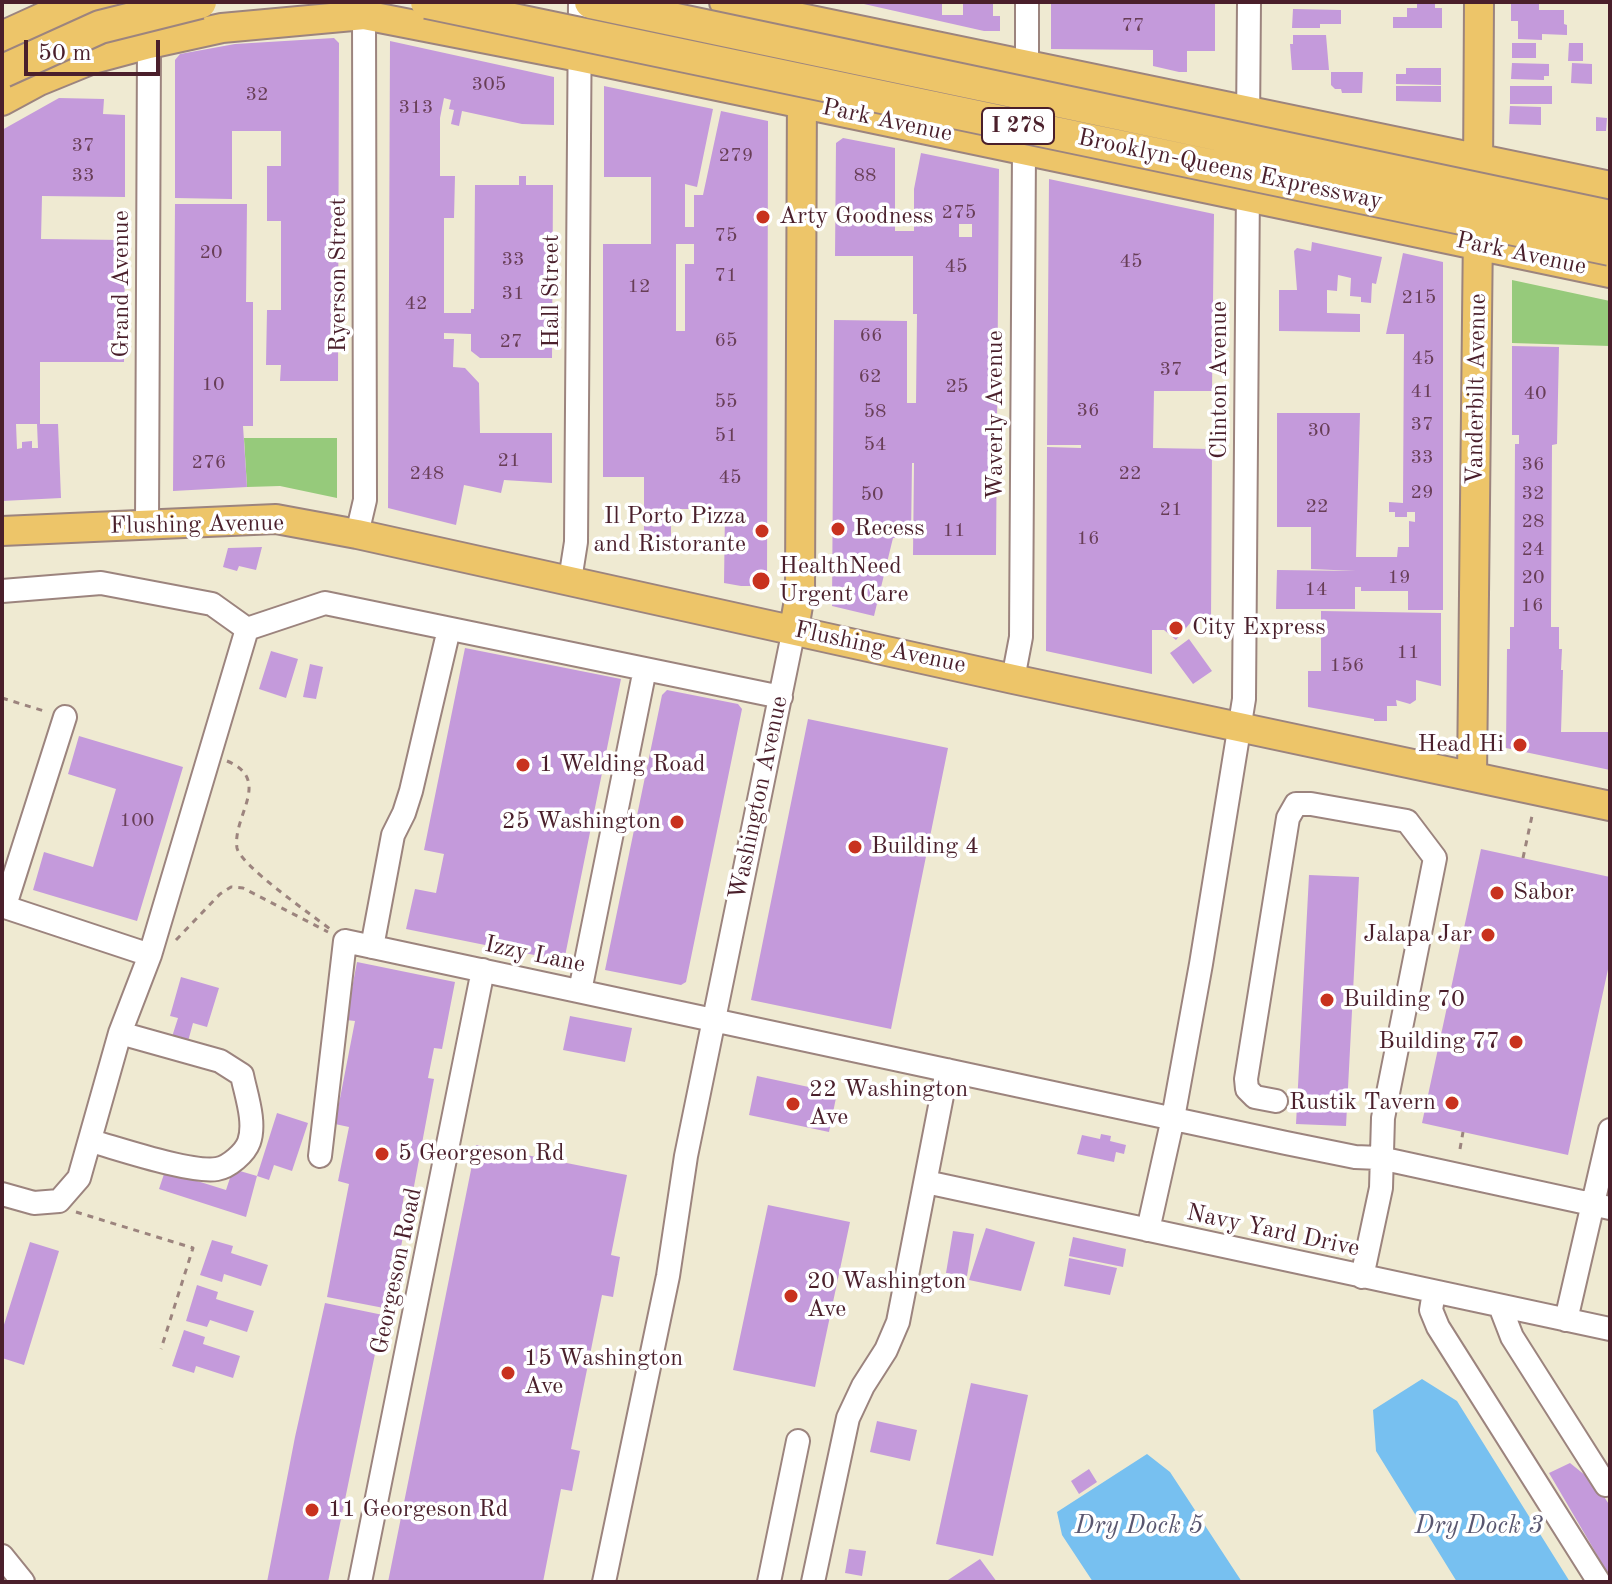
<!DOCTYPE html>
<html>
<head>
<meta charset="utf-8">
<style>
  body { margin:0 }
  #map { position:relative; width:1612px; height:1584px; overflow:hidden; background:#efead2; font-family:"Old Standard TT",serif }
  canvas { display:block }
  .frame { position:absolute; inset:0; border:4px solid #4a1f2b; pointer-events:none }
  .scale { position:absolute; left:24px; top:40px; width:136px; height:36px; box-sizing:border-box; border:4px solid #4a1f2b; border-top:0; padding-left:10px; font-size:24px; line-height:28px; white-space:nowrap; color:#4a1f2b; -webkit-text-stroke:6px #fff; paint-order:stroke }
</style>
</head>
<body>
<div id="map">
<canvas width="1612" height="1584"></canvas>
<div class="frame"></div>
<div class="scale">50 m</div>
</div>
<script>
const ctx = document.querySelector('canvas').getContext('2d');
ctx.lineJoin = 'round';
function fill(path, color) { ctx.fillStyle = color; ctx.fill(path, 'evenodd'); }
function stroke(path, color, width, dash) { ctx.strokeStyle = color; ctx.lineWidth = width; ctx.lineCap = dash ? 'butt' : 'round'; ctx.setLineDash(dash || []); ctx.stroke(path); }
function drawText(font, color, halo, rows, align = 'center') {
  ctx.font = font + ' "Old Standard TT",serif'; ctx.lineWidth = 7; ctx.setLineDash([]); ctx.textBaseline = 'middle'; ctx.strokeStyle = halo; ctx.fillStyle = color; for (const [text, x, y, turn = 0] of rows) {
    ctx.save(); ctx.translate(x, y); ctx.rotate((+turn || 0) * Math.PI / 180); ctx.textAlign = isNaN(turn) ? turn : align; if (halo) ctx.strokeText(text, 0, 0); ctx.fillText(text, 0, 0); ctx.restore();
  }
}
fill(new Path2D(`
  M1512,280L1610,301V346L1512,343Z
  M244,438H337V498L280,486L247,487Z`), '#96ca7b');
fill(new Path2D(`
  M1422,1379L1457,1401L1570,1582H1457L1376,1451L1373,1410Z
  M1147,1454L1170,1472L1242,1582H1093L1062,1535L1057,1512Z`), '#77c0f0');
fill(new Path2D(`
  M855,2H942V15H963V2H993V16H1000V31H984Z
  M1051,2H1215V51H1187V72H1179L1153,66V50L1051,49Z
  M1417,2H1435V8H1442V28H1393V17H1407V8H1417Z
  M1511,3H1539V10H1564V24L1567,25V35L1542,34V40L1518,39V21H1511Z
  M1293,9L1341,10V24H1320V28H1292Z
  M1293,35H1326L1329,70H1292L1290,44H1293Z
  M334,38L339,43L338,381H280L281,365H266L267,310H281V221H267V166H281V131H232V199L175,198V60L180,54L235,44Z
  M390,41L554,77V125L522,124L462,111L459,126L451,124L454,110L449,109L451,100L444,98L440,118V176H455L454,218H444V313H471V309H474L475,185H519V176H526V185H553L552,358H480L471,351V334L444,333V339H454L453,367L465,368L479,383L480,433H552V483L504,480L501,493L464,485L456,525L388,508Z
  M1512,43H1536V58H1512Z
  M1569,43H1583V61H1568Z
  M1512,63L1549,64V76H1544V80L1511,79Z
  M1572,63L1592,64V84L1571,83Z
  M1406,68H1441V85L1396,84V74H1406Z
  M1331,72H1363L1362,93H1342L1341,89H1335L1331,85Z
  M604,86L713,109L697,187L685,184V227H694V195H703L721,111L768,121L767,586H741L724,583L725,509H671V545H644V477H603V244H651V177H604ZM676,244H694V264H685V331H676Z
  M1396,86H1441V102L1396,101Z
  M1510,86H1552V104H1510Z
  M59,98L104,99L103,114L125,115V197L42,196L41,239L125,240L124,362H40V424H58L61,498L2,501V130ZM16,424H37L38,448H32V441L22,442V448L17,449Z
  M1510,106L1541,107V125L1509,124Z
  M1596,117L1607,118L1606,131H1596Z
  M843,138L895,148V231H914V189L921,153L999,169L996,555H913L914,463H912L911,538H893L874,616L832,606L834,320L907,321V403H916L917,314H913V256H835L836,143ZM959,224H972V237H959Z
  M1049,179L1214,214L1212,391H1154L1153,448L1212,449L1211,622H1191L1176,640L1164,630H1152V674L1046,651L1047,447L1081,448V445H1047Z
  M175,204H247L246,302H253V426H243L247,487L173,491Z
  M1312,242L1382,257L1376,284L1372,283L1371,303L1361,302V297L1350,296L1351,278L1338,275L1337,291L1327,290V313L1360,314V332L1279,331V290H1297L1294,251L1297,248L1311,251Z
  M1403,253L1443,262V610H1408V591H1361V587H1355V609H1276L1277,570L1356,571L1311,569V527H1277V413H1360L1356,557H1397L1398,547H1409V521L1415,522V512H1407V517H1395V512H1389V502L1403,503L1404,334H1386Z
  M1512,346L1559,347L1557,444L1552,445L1551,613V627H1559V649H1562L1561,670H1563L1561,732H1610V770L1506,748L1507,649H1510V627H1514L1515,444H1519V435H1512Z
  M262,547L256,570L239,566L237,571L223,567L228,548Z
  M1321,611L1441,613V686L1416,680V700L1410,704L1396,700L1397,706H1387V721H1374V719L1308,707V671H1321Z
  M1189,639L1212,671L1193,684L1170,653Z
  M465,648L621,679L564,961L406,929L415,889L436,893L444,854L424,850Z
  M271,651L298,659L286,698L259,689Z
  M310,664L323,667L316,699L303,697Z
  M667,690L738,704L742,709L686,982L681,985L605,970L662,695Z
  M808,719L948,748L891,1029L751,1000Z
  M79,736L183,767L137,921L33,890L44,852L93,867L116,789L68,774Z
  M1481,849L1610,877V960L1568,1155L1422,1123Z
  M1309,875L1359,877L1346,1126L1296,1124Z
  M357,962L455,982L442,1049L434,1048L428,1078L434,1079L412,1197L404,1196L399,1225L405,1226L389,1309L327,1297L349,1184L338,1181L349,1127L335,1124L355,1021L346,1020Z
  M181,977L219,988L207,1027L193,1023L187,1045L171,1040L178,1018L170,1016Z
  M570,1016L632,1028L625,1062L563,1050Z
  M757,1076L837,1093L829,1132L749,1115Z
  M277,1113L308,1123L292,1171L274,1165L269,1180L257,1176L246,1217L159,1189L165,1171L226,1190L233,1169L257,1176Z
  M1101,1134L1111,1136L1110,1141L1126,1145L1124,1154L1116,1152L1114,1162L1077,1154L1082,1135L1100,1139Z
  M476,1145L627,1175L611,1255L620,1257L613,1297L602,1295L571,1449L580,1451L572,1491L561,1489L543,1582H388Z
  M768,1205L850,1222L815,1387L733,1370Z
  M986,1228L1035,1242L1021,1291L969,1280Z
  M953,1231L974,1234L967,1276L946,1273Z
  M1073,1237L1126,1249L1123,1267L1069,1256Z
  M212,1240L233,1246L231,1253L268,1265L261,1286L224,1274L222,1282L200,1275Z
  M30,1242L59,1251L24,1365L2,1358V1331Z
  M1069,1258L1117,1268L1110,1295L1064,1286Z
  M197,1285L218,1292L216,1299L254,1311L247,1332L210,1320L207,1327L186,1321Z
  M325,1303L383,1315L328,1582H267L295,1437Z
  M184,1330L205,1337L203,1344L240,1356L233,1378L196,1366L194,1373L172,1366Z
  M971,1383L1028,1395L993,1556L936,1544Z
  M877,1421L917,1430L910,1461L870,1452Z
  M1570,1463L1596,1484L1610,1506V1577L1549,1473Z
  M1089,1469L1097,1482L1079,1494L1071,1481Z
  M849,1549L866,1551L862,1576L845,1573Z
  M980,1559L997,1582H945Z`), '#c49adb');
const minor = new Path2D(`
  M1027,65V2
  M1248,126L1249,2
  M147,525L149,44
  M357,534L365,500L364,15
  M570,580L576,542L580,2
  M2,591L101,583L212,604L247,629
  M247,629L325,603L781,697
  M1013,679L1021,637L1024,150
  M2,901L8,896L65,717
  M2,906L150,955
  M372,947L393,835L404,813L411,791L449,629
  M580,991L645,669
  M1276,1101L1255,1097L1247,1089L1246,1079L1288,818L1296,804H1311L1407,821L1435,858L1383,1118L1381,1188L1362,1277
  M91,1141C120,1149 190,1173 217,1169C229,1167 245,1153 249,1142C256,1122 246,1095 242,1075L220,1061L120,1033
  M320,1156L345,941L1286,1143L1355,1157L1380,1158L1610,1208
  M926,1182L1610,1329
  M2,1194L34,1203L59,1201L79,1178L120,1033L150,955L247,629
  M1148,1230L1173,1118L1201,964L1244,699L1248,184
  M1434,1292L1431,1310L1438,1327L1599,1582
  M1500,1306L1512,1337L1606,1485L1610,1482
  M1566,1320L1610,1130
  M2,1556L23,1582
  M360,1582L483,970
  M604,1582L668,1276L686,1156L794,629
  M769,1582L798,1441
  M813,1582L848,1418L863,1386L886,1350L898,1322L947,1070`);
const major = new Path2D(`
  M724,2L1610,186
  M2,101L39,81L93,59L149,44L222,28L364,15L579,57L1610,273
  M1478,176L1479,2
  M2,531L276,519L357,534L1013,679L1610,806
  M794,629L800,594L802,86
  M1472,776L1478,229`);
const highway = new Path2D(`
  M2,38L48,17L102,2`);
stroke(minor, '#9c847e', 26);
stroke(major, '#9c847e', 32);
stroke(highway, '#9c847e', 36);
stroke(new Path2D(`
  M2,698L44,711
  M227,761C273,780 232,816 237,848C241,866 312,915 330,929
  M1523,858L1532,816
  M176,940L220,894L231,887L243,888L328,932
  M1460,1149L1463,1132
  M76,1212L193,1248L161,1349`), '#9c847e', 3, [6, 6]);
stroke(minor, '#fff', 22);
stroke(major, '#edc569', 28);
stroke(highway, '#edc569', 32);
const highwayBridge = new Path2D(`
  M427,2L1610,249
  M591,2L1610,217
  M3,71L100,27L200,2`);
stroke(highwayBridge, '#9c847e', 36, []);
stroke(highwayBridge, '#edc569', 32);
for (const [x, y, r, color] of [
  [763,217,8,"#c8321e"],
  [838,529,8,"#c8321e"],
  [762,531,8,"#c8321e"],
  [761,581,10,"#c8321e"],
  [1176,628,8,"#c8321e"],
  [1520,745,8,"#c8321e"],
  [523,765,8,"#c8321e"],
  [677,822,8,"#c8321e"],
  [855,847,8,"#c8321e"],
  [1497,893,8,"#c8321e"],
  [1488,935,8,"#c8321e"],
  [1327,1000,8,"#c8321e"],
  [1516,1042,8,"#c8321e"],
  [1452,1103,8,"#c8321e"],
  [793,1104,8,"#c8321e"],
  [382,1154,8,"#c8321e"],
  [791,1296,8,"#c8321e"],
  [508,1373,8,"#c8321e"],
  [312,1510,8,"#c8321e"]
]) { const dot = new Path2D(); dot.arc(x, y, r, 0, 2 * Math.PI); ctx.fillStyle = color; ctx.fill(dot); stroke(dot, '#fff', 3); }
drawText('20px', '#683e57', null, [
  ["77",1133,26],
  ["305",489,85],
  ["32",257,95],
  ["313",416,108],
  ["37",83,146],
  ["279",736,156],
  ["33",83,176],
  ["88",865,176],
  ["275",959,213],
  ["75",726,236],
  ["20",211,253],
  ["33",513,260],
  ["45",1131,262],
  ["45",956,267],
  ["71",726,276],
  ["12",639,287],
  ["31",513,294],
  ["215",1419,298],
  ["42",416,304],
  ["66",871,336],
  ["65",726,341],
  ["27",511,342],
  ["45",1423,359],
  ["37",1171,370],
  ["62",870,377],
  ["10",213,385],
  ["25",957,387],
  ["41",1422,392],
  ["40",1535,394],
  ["55",726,402],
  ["36",1088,411],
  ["58",875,412],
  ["37",1422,425],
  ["30",1319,431],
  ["51",726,436],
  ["54",875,445],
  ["33",1422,458],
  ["21",509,461],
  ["276",209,463],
  ["36",1533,465],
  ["248",427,474],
  ["22",1130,474],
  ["45",730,478],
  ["29",1422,493],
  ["32",1533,494],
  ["50",872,495],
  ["22",1317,507],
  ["21",1171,510],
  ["28",1533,522],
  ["11",954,531],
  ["16",1088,539],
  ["24",1533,550],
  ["19",1399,578],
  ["20",1533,578],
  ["14",1316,590],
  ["16",1532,606],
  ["11",1408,653],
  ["156",1347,666],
  ["100",137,821]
]);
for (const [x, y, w] of [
  [1018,126,72]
]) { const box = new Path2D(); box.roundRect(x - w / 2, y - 18, w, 36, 6); ctx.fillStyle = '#fff'; ctx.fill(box); stroke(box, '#4a1f2b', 2); }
drawText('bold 22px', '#4a1f2b', null, [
  ["I 278",1018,126]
]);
drawText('24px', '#4a1f2b', '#fff', [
  ["Park Avenue",887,121,12],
  ["Brooklyn-Queens Expressway",1230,170,12],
  ["Park Avenue",1521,254,12],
  ["Ryerson Street",339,275,-90],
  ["Grand Avenue",122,284,-90],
  ["Hall Street",552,291,-90],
  ["Clinton Avenue",1220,380,-90],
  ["Vanderbilt Avenue",1477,389,-89],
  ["Waverly Avenue",996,415,-90],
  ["Flushing Avenue",197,525,-1],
  ["Flushing Avenue",880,648,12],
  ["Washington Avenue",759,798,-78],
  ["Izzy Lane",535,955,12],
  ["Navy Yard Drive",1273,1231,12],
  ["Georgeson Road",397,1271,-78]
]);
drawText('24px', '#4a1f2b', '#fff', [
  ["Arty Goodness",779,217],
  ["Il Porto Pizza",746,517,"right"],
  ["and Ristorante",746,545,"right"],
  ["Recess",854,529],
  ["HealthNeed",779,567],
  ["Urgent Care",779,595],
  ["City Express",1192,628],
  ["Head Hi",1504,745,"right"],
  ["1 Welding Road",539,765],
  ["25 Washington",661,822,"right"],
  ["Building 4",871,847],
  ["Sabor",1513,893],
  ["Jalapa Jar",1472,935,"right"],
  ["Building 70",1343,1000],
  ["Building 77",1500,1042,"right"],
  ["22 Washington",809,1090],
  ["Ave",809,1118],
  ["Rustik Tavern",1436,1103,"right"],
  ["5 Georgeson Rd",398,1154],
  ["20 Washington",807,1282],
  ["Ave",807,1310],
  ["15 Washington",524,1359],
  ["Ave",524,1387],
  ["11 Georgeson Rd",328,1510]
], 'left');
drawText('italic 26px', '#5a5770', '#fff', [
  ["Dry Dock 5",1139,1526],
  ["Dry Dock 3",1479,1526]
]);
</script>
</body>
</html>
